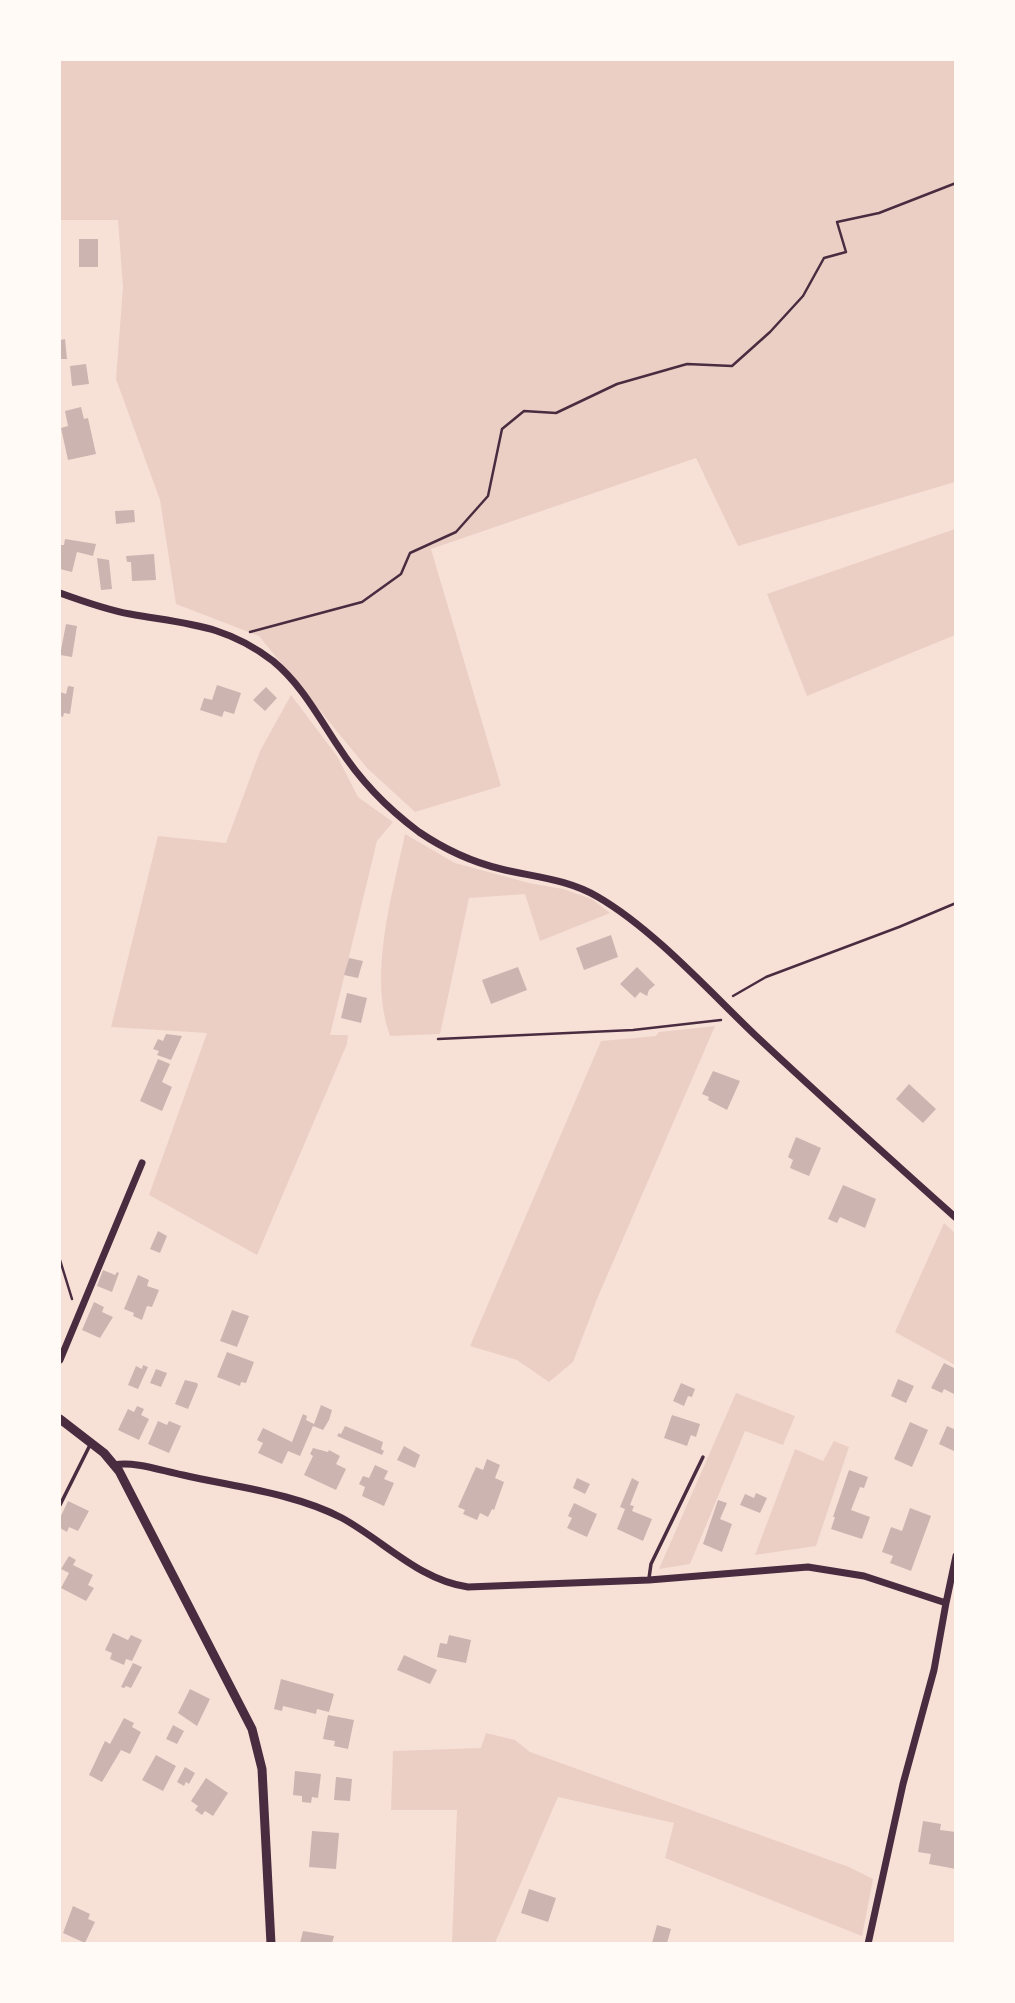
<!DOCTYPE html>
<html>
<head>
<meta charset="utf-8">
<style>
  body { margin:0 }
  #map { position:relative; width:1015px; height:2003px; overflow:hidden; background:#f7e1d7; font-family:Barlow,sans-serif }
  canvas { display:block }
  .frame { position:absolute; inset:0; border:61px solid #fffaf5; pointer-events:none }
</style>
</head>
<body>
<div id="map">
<canvas width="1015" height="2003"></canvas>
<div class="frame"></div>
</div>
<script>
const ctx = document.querySelector('canvas').getContext('2d');
ctx.lineJoin = 'round';
function fill(path, color) { ctx.fillStyle = color; ctx.fill(path, 'evenodd'); }
function stroke(path, color, width, dash) { ctx.strokeStyle = color; ctx.lineWidth = width; ctx.lineCap = dash ? 'butt' : 'round'; ctx.setLineDash(dash || []); ctx.stroke(path); }
fill(new Path2D(`
  M60,60H955V482L738,546L696,458L431,549L501,786L415,812L367,768L259,636L176,604L160,500L116,379L123,287L118,220H60Z
  M955,529V635L807,696L767,594Z
  M291,695L337,756L358,797L393,822L377,841L330,1035H348L347,1044L257,1255L149,1195L207,1033L111,1027L158,836L226,843L260,751Z
  M405,834L455,863L529,883L563,889L592,899L610,913L540,941L525,894L469,898L440,1034L390,1036C368,975 392,896 405,834Z
  M715,1026L597,1299L573,1362L549,1382L517,1360L470,1346L601,1041L656,1036L659,1032Z
  M944,1223L955,1233V1365L895,1332Z
  M736,1393L795,1416L783,1445L745,1431L690,1564L659,1569Z
  M834,1441L849,1447L816,1546L755,1555L795,1449L823,1461Z
  M486,1733L515,1740L530,1752L849,1867L873,1879L862,1936L665,1858L674,1823L558,1797L495,1943H452L457,1810H391L393,1751L481,1748Z`), '#ebcfc5');
fill(new Path2D(`
  M79,239H98V267H79Z
  M65,339L67,359H60V340Z
  M86,364L89,384L72,386L70,366Z
  M81,407L84,419L88,418L96,454L68,460L61,428L68,426L65,411Z
  M134,510L135,522L116,524L115,511Z
  M65,539L96,544L93,556L77,552L72,572L60,569V545H64Z
  M154,554L156,580L132,581L131,562H127L126,556Z
  M97,558L109,560L112,589L101,590Z
  M66,624L77,626L72,657L60,655Z
  M217,685L241,693L234,714L224,711L222,717L200,710L204,698L212,700Z
  M68,686L74,687L70,714L64,713L63,717L60,716V692L66,694Z
  M266,687L277,698L265,711L253,700Z
  M611,935L618,957L584,970L576,948Z
  M349,958L363,961L358,978L344,975Z
  M518,967L527,990L491,1004L482,980Z
  M637,967L655,985L649,990L647,996L640,992L635,998L620,984Z
  M347,993L367,998L361,1023L341,1018Z
  M166,1034L182,1036L171,1060L157,1055L159,1051L153,1049L158,1039L163,1041Z
  M158,1059L170,1064L162,1082L172,1087L162,1111L140,1101Z
  M713,1071L740,1081L727,1110L708,1100L709,1097L702,1094Z
  M909,1084L936,1109L923,1123L896,1099Z
  M796,1137L821,1148L809,1176L790,1168L793,1160L788,1157Z
  M843,1185L876,1199L865,1228L840,1217L837,1223L828,1219Z
  M158,1231L167,1236L160,1253L150,1249Z
  M103,1270L115,1275L117,1272L119,1273L112,1292L97,1286Z
  M138,1275L149,1280L147,1286L159,1290L152,1307L147,1306L142,1320L133,1316L134,1313L124,1309Z
  M94,1302L104,1307L102,1312L113,1317L100,1338L82,1330Z
  M232,1310L249,1316L237,1347L220,1341Z
  M227,1352L254,1362L246,1383L241,1382L240,1386L217,1377Z
  M944,1363L956,1369L954,1394L944,1389L942,1393L931,1388Z
  M143,1365L148,1367L138,1389L128,1385L136,1366L142,1369Z
  M156,1369L167,1373L161,1387L150,1383Z
  M898,1379L914,1386L906,1403L891,1396Z
  M185,1380L197,1383L198,1385L188,1409L175,1404Z
  M681,1383L695,1389L692,1397L688,1396L684,1406L673,1401Z
  M321,1405L332,1410L329,1420L323,1430L313,1426L300,1456L288,1451L282,1464L258,1453L263,1443L257,1440L263,1428L292,1442L303,1414L307,1416L306,1420L314,1424Z
  M137,1406L144,1409L141,1415L149,1419L139,1440L118,1430L128,1409L134,1412Z
  M672,1415L700,1424L696,1437L691,1435L687,1446L664,1438Z
  M158,1421L167,1425L169,1421L181,1426L169,1453L148,1444Z
  M910,1422L928,1430L912,1467L894,1459Z
  M345,1426L383,1442L381,1449L384,1451L382,1455L337,1436L339,1433L341,1434Z
  M947,1426L956,1430V1452L939,1444Z
  M404,1446L420,1455L415,1468L397,1460Z
  M313,1448L328,1452L329,1450L340,1456L336,1464L346,1469L336,1490L304,1475L313,1456L310,1454Z
  M487,1459L500,1465L495,1478L504,1482L494,1510L492,1509L488,1517L480,1513L477,1520L463,1514L465,1510L458,1507L476,1467L483,1470Z
  M375,1465L388,1471L384,1479L394,1483L384,1506L362,1496L365,1487L359,1484L363,1476L369,1478Z
  M849,1470L868,1477L864,1488L860,1487L851,1510L870,1517L862,1539L831,1529L835,1517H833Z
  M577,1478L590,1484L585,1494L573,1488Z
  M632,1478L639,1482L630,1505L634,1506L632,1511L652,1519L643,1541L617,1529L625,1509L620,1507Z
  M756,1493L767,1498L760,1513L740,1505L745,1494L754,1498Z
  M718,1500L727,1503L720,1519L732,1524L722,1552L703,1544Z
  M68,1501L89,1511L78,1531L69,1527L67,1532L60,1528V1518Z
  M574,1503L597,1514L587,1537L567,1528L572,1518L568,1516Z
  M910,1508L931,1516L911,1571L890,1563L893,1556L882,1552L891,1527L902,1531Z
  M69,1556L76,1560L73,1565L93,1575L88,1585L94,1588L86,1601L61,1588L69,1573L61,1569Z
  M113,1633L128,1640L131,1635L142,1640L132,1661L126,1659L124,1665L110,1659L112,1653L105,1650Z
  M449,1635L471,1640L466,1663L437,1657L440,1643L447,1644Z
  M404,1655L437,1670L430,1684L397,1670Z
  M133,1663L142,1667L131,1688L126,1686L124,1688L121,1687Z
  M281,1679L334,1694L329,1712L317,1709L316,1714L283,1706L282,1711L274,1709Z
  M190,1689L210,1699L197,1726L178,1713Z
  M328,1715L354,1720L348,1749L334,1746L335,1741L323,1739Z
  M124,1718L134,1723L132,1727L141,1732L130,1754L121,1750L102,1782L89,1775L105,1741L110,1744Z
  M173,1725L184,1731L177,1744L166,1739Z
  M156,1755L176,1766L163,1791L142,1780Z
  M185,1767L195,1773L189,1784L186,1782L184,1786L177,1782Z
  M295,1771L321,1774L318,1798L312,1797L311,1803L302,1802V1796L293,1795Z
  M336,1777L352,1779L350,1801L334,1800Z
  M206,1778L228,1793L213,1816L205,1811L202,1815L195,1810L198,1806L191,1801Z
  M923,1821L941,1824L940,1830L956,1832V1869L929,1864L931,1854L918,1852Z
  M312,1831L339,1833L336,1869L309,1867Z
  M529,1889L556,1898L548,1922L521,1913Z
  M73,1906L90,1914L88,1919L95,1922L85,1943L63,1933Z
  M657,1925L671,1929L667,1943H652Z
  M303,1931L334,1936L332,1943H300Z`), '#ccb4b1');
stroke(new Path2D(`
  M250,632L362,602L401,574L410,553L456,532L488,496L502,429L524,411L556,413L617,384L687,364L732,366L770,332L803,296L824,258L846,252L837,222L879,213L956,183
  M733,996L766,977L899,927L956,903
  M438,1039L633,1030L721,1020
  M60,1260L72,1299`), '#4a2c40', 2.5);
stroke(new Path2D(`
  M60,1505L90,1445
  M649,1578L651,1564L703,1457`), '#4a2c40', 3.5);
stroke(new Path2D(`
  M60,593C82,601 107,610 130,614C186,624 225,624 273,661C301,684 318,716 338,746C359,779 388,809 419,832C444,849 472,862 501,869C534,877 568,879 598,897C653,929 709,991 755,1035C821,1097 888,1157 956,1218
  M60,1360L142,1163
  M114,1465C135,1461 162,1471 183,1475C235,1487 294,1493 342,1518C384,1541 419,1580 468,1587L649,1580L808,1567L864,1576L946,1603L956,1556
  M868,1944L903,1784L934,1670L946,1603`), '#4a2c40', 7);
stroke(new Path2D(`
  M60,1419L104,1453L119,1471L252,1729L262,1769L271,1944`), '#4a2c40', 9);
</script>
</body>
</html>
